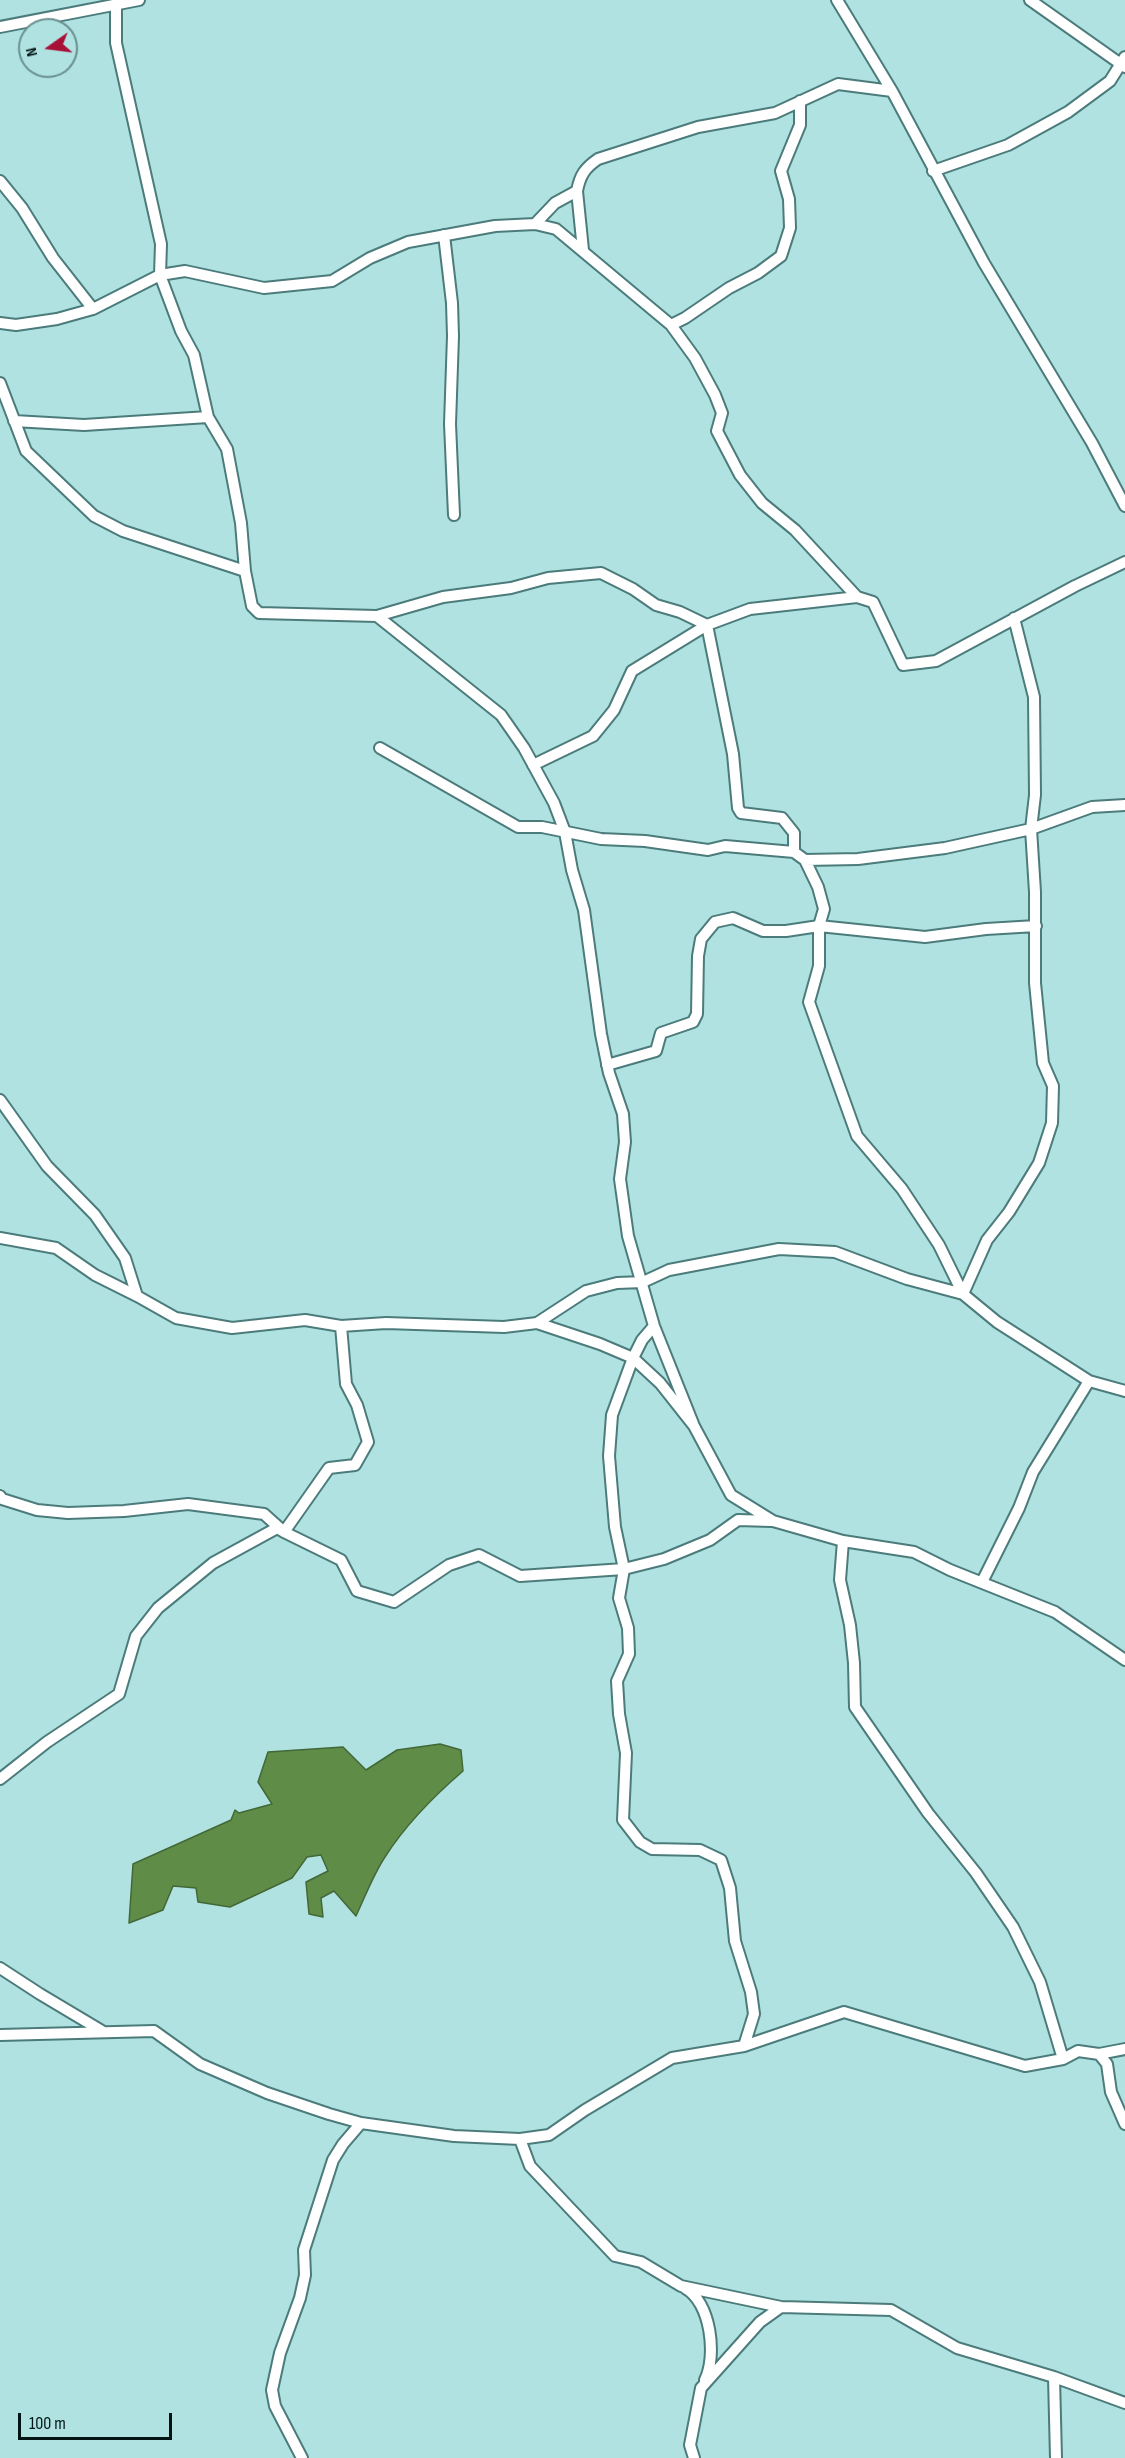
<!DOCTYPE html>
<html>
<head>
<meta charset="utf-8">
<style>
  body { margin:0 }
  #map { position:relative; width:1125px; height:2458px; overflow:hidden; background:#b0e2e2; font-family:"Sofia Sans Condensed",sans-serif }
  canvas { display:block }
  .north { position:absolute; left:18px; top:18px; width:60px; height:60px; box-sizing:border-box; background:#b0e2e2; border:2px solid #6a9090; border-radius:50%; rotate:256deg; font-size:16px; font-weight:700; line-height:24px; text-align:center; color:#021414 }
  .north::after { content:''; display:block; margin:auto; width:21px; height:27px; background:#a81037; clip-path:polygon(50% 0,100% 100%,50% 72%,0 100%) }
  .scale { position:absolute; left:18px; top:2413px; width:154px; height:27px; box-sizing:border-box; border:3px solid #021414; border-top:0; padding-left:8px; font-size:18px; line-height:21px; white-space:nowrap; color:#021414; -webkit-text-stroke:4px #b0e2e2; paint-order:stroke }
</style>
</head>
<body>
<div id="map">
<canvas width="1125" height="2458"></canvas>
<div class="north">N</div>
<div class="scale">100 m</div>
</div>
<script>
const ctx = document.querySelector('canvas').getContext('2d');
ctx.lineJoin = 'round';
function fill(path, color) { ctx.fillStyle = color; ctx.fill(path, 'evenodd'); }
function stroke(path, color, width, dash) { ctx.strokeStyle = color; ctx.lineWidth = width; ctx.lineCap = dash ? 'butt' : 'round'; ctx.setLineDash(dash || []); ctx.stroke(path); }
const water = new Path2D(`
  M440,1744L461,1750L463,1771C434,1796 406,1824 385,1857C373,1875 365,1897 356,1916L334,1891L321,1898L323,1917L309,1914L306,1882L328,1871L321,1855L307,1857L292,1878L230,1907L198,1902L196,1888L173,1886L163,1910L129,1923L133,1864L231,1820L235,1810L239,1813L272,1804L258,1782L268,1752L343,1747L366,1770L397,1750Z`);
fill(water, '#5f8c47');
stroke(water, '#436838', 1.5);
const street = new Path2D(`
  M837,0L892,91L984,263L1092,443L1125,506
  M1030,0L1125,67
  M116,5V43L161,244L160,275L181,331L194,355L208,417L227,449L241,523L245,571
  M0,27L139,0
  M933,171L1008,145L1068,112L1110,81L1125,57
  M0,181L22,208L53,258L93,309
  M577,191L583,250
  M535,224L556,229L671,325L695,358L715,395L722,413L717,431L740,475L762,503L795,530L857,597
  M444,235L452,303L453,336L450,424L454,515
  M0,323L16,325L57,319L93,309L160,275L185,271L264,288L332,281L370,258L408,242L495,226L535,224L555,203L577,191C580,175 585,168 598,159L698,127L775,113L838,84L892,91
  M671,325L685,318L729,288L758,273L781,256L790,228L789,199L781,171L800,125V101
  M0,383L26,451L94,516L123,531L245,571L252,606L259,613L377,616L501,715L524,748L554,803L565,832L572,870L584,910L601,1034L609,1073L623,1114L625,1142L620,1179L628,1236L654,1326L694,1426
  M14,421L84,425L208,417
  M377,616L443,597L511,588L548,578L601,573L633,589L656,605L680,612L707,625L750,609L857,597L873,602L903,665L936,661L1075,586L1125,562
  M380,748L518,827H542L601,839L645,841L708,850L725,846L794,852L805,860L858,859L945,848L1031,829L1092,807L1125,805
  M533,765L593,736L614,710L632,671L707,625L733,754L738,808L741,813L782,818L794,833V852
  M805,860L818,887L824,909L819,926V966L809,1002L857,1136L902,1189L939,1245L963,1294
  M607,1065L656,1051L661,1033L693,1022L697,1014L698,956L701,939L715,922L733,918L763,931H786L819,926L925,937L986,929L1036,926
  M0,1100L47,1166L95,1215L125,1258L137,1296L176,1318L232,1328L305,1320L341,1326L386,1323L504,1327L537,1323L600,1344L633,1358L660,1383L694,1426L731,1495L773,1521L843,1541L914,1552L950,1570L1055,1612L1125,1660
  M0,1238L56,1248L95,1275L137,1296
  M963,1294L987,1240L1009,1212L1039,1163L1052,1123L1053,1086L1043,1063L1035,983V892L1031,829L1035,795L1034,697L1014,618
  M537,1323L586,1291L617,1283L643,1282L669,1270L779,1249L835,1252L907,1279L963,1294L997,1322L1089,1381L1125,1391
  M654,1326L642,1340L633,1358L612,1415L609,1456L615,1527L624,1569L619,1598L628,1628L629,1654L617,1681L619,1714L626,1753L623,1820L640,1842L652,1849L700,1850L721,1860L730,1888L735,1941L751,1992L754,2014L744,2046
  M0,1496L2,1499L37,1510L68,1513L124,1511L188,1504L264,1514L284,1532L341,1560L357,1591L394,1602L449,1565L479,1555L520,1576L624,1569L664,1559L710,1540L738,1520L771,1521
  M843,1541L840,1580L850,1625L854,1663L855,1707L928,1813L976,1873L1013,1927L1040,1982L1063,2059
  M982,1582L1019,1508L1033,1472L1089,1381
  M0,1779L47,1742L119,1694L136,1636L158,1608L213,1563L277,1528L284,1532L329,1468L355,1465L368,1442L357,1405L346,1384L341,1326
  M0,1968L40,1994L102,2031
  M0,2035L154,2031L200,2064L267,2093L329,2114L361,2123L454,2136L520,2139L549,2135L585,2110L672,2058L744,2046L844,2012L1025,2066L1063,2059L1078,2051L1099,2054L1125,2049
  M1099,2054L1107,2064L1111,2092L1125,2124
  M520,2139L530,2166L615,2256L641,2262L681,2286L781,2307
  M685,2288C711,2302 717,2356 705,2380
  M1054,2377L1056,2458
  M302,2458L275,2406L272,2390L280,2353L300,2298L305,2275L304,2250L333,2160L343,2144L361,2123
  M694,2458L690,2445L701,2388L760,2322L781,2307L891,2310L957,2348L1054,2377L1125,2403`);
stroke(street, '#4c7b7b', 14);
stroke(street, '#fff', 10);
</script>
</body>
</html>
